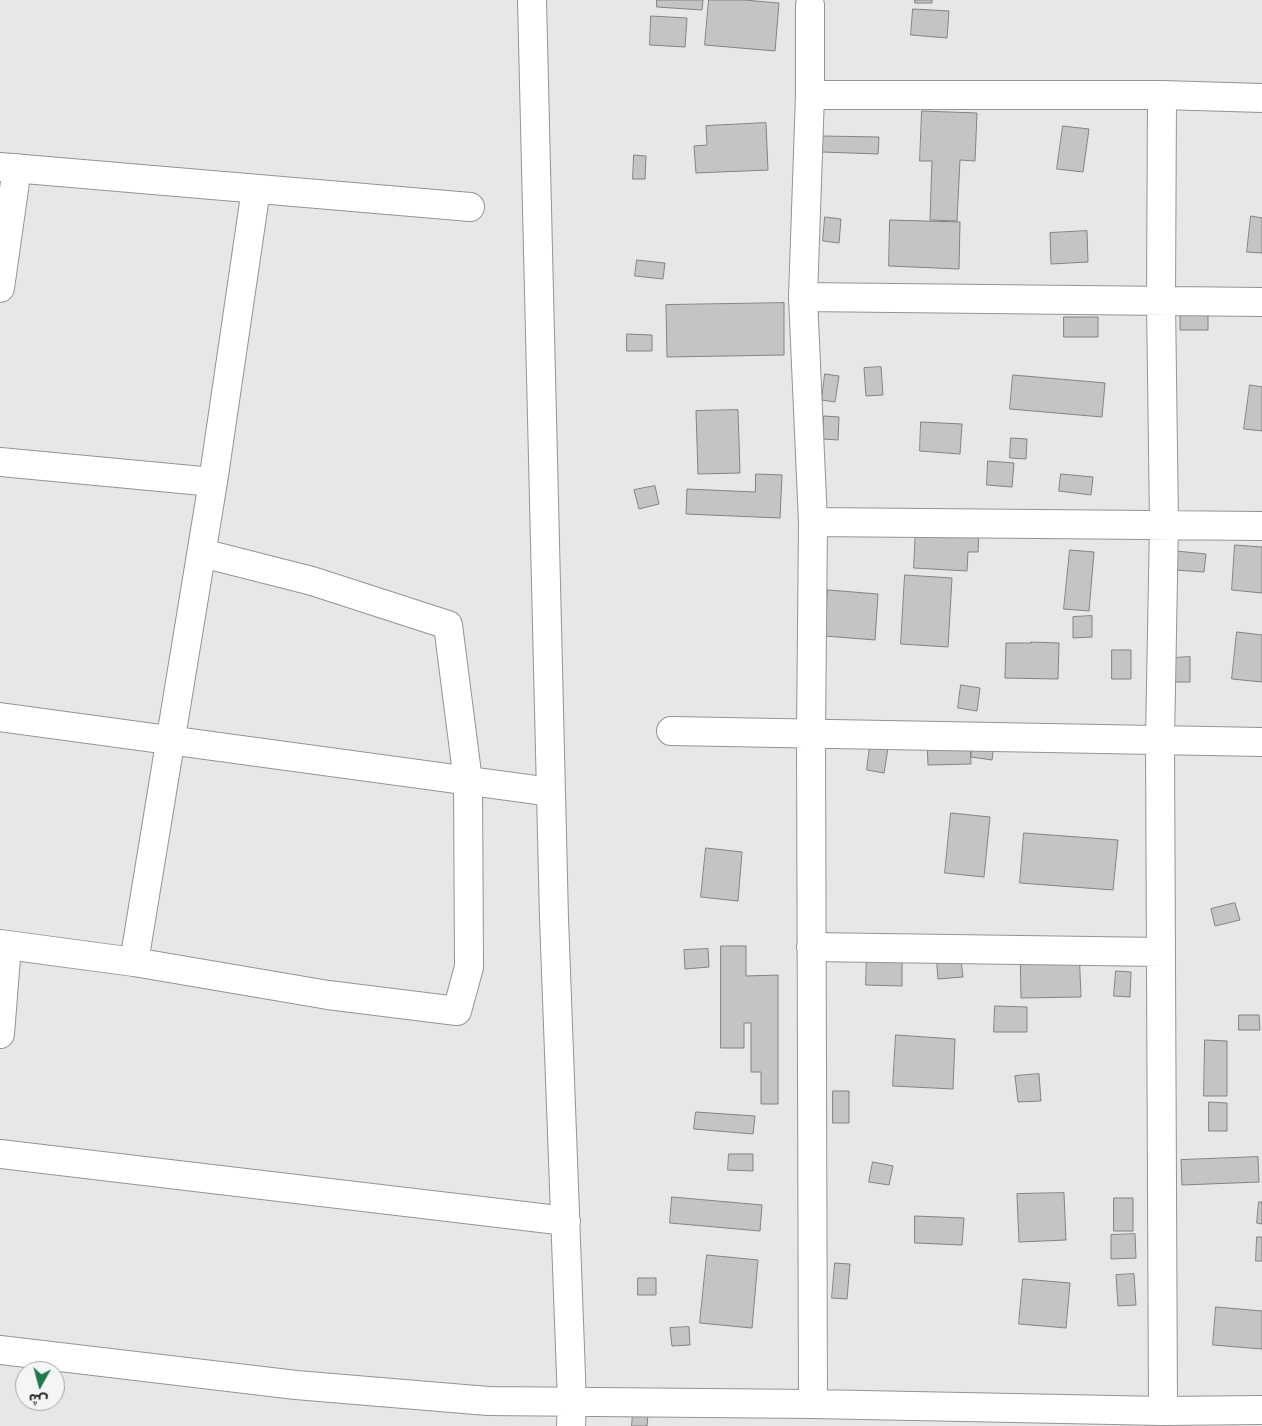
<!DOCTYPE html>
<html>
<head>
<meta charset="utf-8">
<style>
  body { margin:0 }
  #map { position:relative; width:1262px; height:1426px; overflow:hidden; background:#e7e7e9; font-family:"PT Serif","Noto Sans Arabic",serif }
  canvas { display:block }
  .north { position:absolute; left:15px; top:1361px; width:50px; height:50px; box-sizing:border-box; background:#f4f5f6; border:1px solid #a3a3a4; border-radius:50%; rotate:187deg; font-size:14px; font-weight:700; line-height:20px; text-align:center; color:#29292a }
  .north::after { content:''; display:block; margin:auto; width:18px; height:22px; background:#1f794d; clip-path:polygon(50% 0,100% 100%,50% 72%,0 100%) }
</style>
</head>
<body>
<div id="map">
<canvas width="1262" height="1426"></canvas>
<div class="north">ش</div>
</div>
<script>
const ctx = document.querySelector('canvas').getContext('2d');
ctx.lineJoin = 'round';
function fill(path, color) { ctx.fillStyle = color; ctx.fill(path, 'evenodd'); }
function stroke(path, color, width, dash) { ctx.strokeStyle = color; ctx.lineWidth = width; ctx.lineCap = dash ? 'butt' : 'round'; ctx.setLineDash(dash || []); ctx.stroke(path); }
const building = new Path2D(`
  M657,0H703L702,10L657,7Z
  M709,0H744L779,3L775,51L705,45Z
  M915,0H932V3H915Z
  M913,9L949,11L947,38L911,35Z
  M651,16L687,18L685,47L650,45Z
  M922,111L977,113L975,161L960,160L957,221L930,220L932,161H920Z
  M766,123L768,170L696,173L694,146L707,145L706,126Z
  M1063,126L1089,129L1083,172L1057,169Z
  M822,136L879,137L878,154L822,152Z
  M634,155L646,156L645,179H633Z
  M1251,216L1262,218V253L1247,252Z
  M825,217L841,219L839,243L823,241Z
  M890,220L960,222L959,269L889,266Z
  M1087,231L1088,262L1051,264L1050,233Z
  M637,260L665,263L663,279L635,276Z
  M784,303V355L667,357L666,305Z
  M1208,310V330H1180V311Z
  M1064,317H1098V337H1064Z
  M627,334L652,335V351H627Z
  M881,367L883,395L866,396L864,368Z
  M825,374L839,376L835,402L822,400Z
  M1013,375L1105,383L1102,417L1010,409Z
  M1250,385L1262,387V431L1244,429Z
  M738,410L740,473L698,474L696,411Z
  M824,416L839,417L838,440L823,439Z
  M921,422L962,424L960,454L920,451Z
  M1011,438L1027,439L1026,459L1010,458Z
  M988,461L1014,463L1012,487L987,485Z
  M756,474L782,475L780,518L686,514L687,489L755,492Z
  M1061,474L1093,477L1091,495L1059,491Z
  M655,486L659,504L639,509L634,490Z
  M916,527L979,531L978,552H968L967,571L914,568Z
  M1235,545L1262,547V593L1232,590Z
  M1070,550L1094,552L1089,611L1064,609Z
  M1176,551L1206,554L1204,572L1174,570Z
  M905,575L952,578L948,647L901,644Z
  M828,590L878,594L875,640L825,636Z
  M1092,616V637L1073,638V617Z
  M1237,632L1262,635V682L1232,679Z
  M1031,642L1059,643L1058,679L1005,678L1006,643H1031Z
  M1112,650H1131V679H1112Z
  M1190,657V682H1175L1174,658Z
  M961,685L980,688L977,711L958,708Z
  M970,740L971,764L928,765L927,741Z
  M973,742L994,745L992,760L971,757Z
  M870,746L888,748L884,773L867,770Z
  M951,813L990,817L984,877L945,873Z
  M1024,833L1118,840L1113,890L1020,883Z
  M706,848L742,852L738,901L701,897Z
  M1235,903L1240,920L1215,926L1211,909Z
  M721,946H746V976L778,975V1104H761V1072H751V1023H744V1048H721Z
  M867,948L902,949V986L866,985Z
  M1079,948L1081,997L1021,998L1020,949Z
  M708,949L709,967L685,969L684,950Z
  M960,951L963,977L938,979L936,953Z
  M1116,971L1131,972L1130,997L1114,996Z
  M995,1006L1027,1007V1032H994Z
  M1239,1015H1259L1260,1030H1239Z
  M896,1035L955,1039L953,1089L893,1086Z
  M1205,1040L1227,1041V1096H1204Z
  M1039,1074L1041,1101L1018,1102L1015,1076Z
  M833,1091H849V1123H833Z
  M1209,1102L1227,1103V1131H1209Z
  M696,1112L755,1116L753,1134L694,1129Z
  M729,1154H753V1171L728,1170Z
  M1258,1157L1259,1182L1182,1185L1181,1160Z
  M873,1162L893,1166L889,1185L869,1182Z
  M1064,1193L1066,1240L1019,1242L1017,1194Z
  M672,1197L762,1205L760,1231L670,1223Z
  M1114,1198H1133V1231H1114Z
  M1259,1202H1262V1224L1257,1223Z
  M915,1216L964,1218L962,1245L915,1243Z
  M1135,1234L1136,1258L1111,1259V1235Z
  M1257,1237H1262V1261H1256Z
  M707,1255L758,1260L752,1328L700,1323Z
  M835,1263L850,1264L847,1299L832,1298Z
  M1134,1274L1136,1305L1118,1306L1116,1275Z
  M638,1278H656V1295H638Z
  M1023,1279L1070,1283L1066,1328L1019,1324Z
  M1216,1307L1262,1311V1349L1213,1345Z
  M689,1327L690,1345L672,1346L670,1328Z
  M633,1413L648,1414L647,1426H632Z`);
fill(building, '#c5c4c3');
stroke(building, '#848381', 1);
const minor = new Path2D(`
  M532,0L554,918L572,1402L571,1426
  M810,5V95L803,297L813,522L811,734L813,1404
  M810,95H1162L1262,98
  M1162,95L1161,301L1164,524L1160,740L1163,1411
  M0,167L470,207
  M0,288L17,168
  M803,297L1262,302
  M0,462L213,482L256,189
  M813,522L1262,526
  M0,717L551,792
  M671,731L1262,742
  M0,944L134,962L328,995L457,1011L469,967L468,781L448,625L312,581L202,553
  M811,947L1161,952
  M134,962L213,482
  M0,1034L7,945
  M0,1154L566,1221
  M0,1350L296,1385L488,1401L813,1404L1163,1411L1262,1410`);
stroke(minor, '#949496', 30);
stroke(minor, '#fff', 28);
</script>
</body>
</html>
